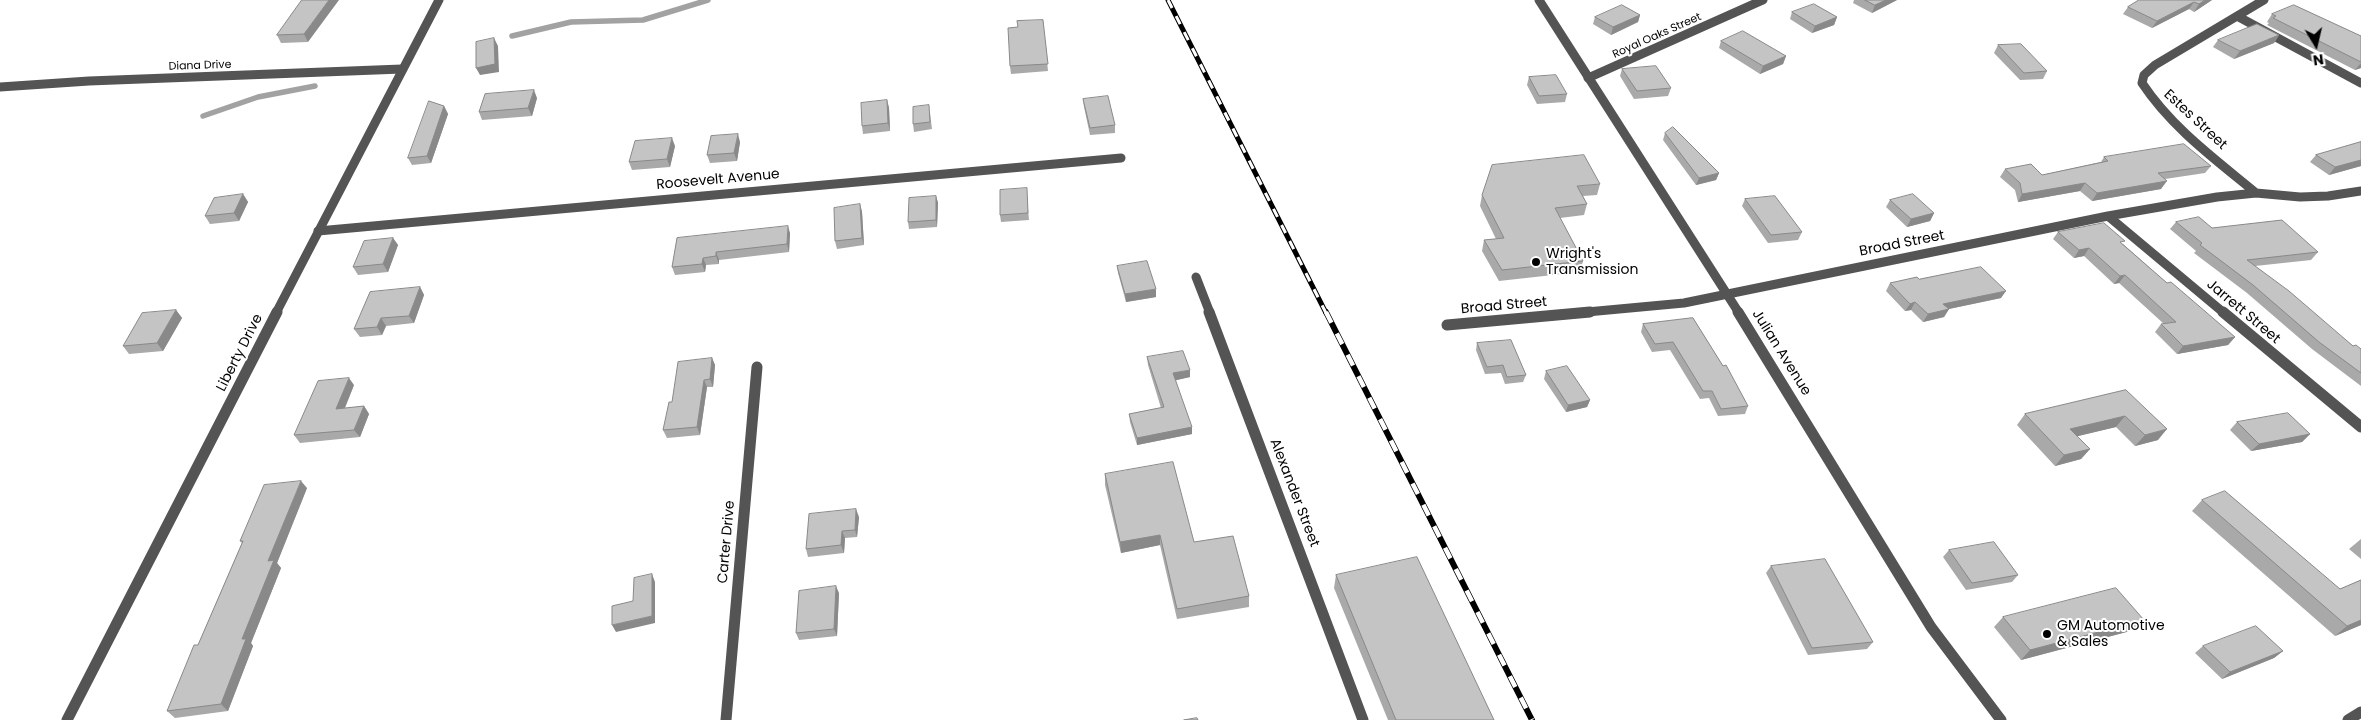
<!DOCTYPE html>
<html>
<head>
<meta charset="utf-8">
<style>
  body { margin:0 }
  #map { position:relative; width:2361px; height:720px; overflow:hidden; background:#fff; font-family:Poppins,sans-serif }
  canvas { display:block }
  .north { position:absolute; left:2291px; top:20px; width:50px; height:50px; -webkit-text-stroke:4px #fff; paint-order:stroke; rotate:171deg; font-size:14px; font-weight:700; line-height:20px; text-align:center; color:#000 }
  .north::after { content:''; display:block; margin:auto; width:18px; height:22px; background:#000; clip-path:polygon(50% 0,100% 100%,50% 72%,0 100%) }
</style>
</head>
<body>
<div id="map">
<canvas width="2361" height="720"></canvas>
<div class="north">N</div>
</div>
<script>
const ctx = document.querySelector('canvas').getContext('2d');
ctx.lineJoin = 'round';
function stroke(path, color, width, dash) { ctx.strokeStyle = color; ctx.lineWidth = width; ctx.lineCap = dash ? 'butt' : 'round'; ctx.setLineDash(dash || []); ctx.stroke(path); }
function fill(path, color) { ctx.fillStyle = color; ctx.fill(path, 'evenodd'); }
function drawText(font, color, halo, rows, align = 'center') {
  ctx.font = font + ' Poppins,sans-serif'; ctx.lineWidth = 4; ctx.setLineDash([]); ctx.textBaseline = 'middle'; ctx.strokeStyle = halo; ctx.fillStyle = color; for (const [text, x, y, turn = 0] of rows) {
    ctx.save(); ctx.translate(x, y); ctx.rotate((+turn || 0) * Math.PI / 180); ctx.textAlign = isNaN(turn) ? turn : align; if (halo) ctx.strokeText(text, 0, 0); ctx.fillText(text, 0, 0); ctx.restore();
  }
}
stroke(new Path2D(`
  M512,36L571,22L643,20L708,0
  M203,116L258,97L315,86`), '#a2a2a2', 5.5);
stroke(new Path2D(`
  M2237,16L2361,83
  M1588,78L1763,0
  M0,87L89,81L402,69
  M2256,193C2215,159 2172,128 2142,83L2144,75L2155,65L2264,0
  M2108,216L2224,313
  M318,231L1121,158
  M1196,277L1210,313
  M1576,313L1684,303L2108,216L2217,197L2256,193L2300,197L2328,196L2361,191`), '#545454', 9);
stroke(new Path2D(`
  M1209,312L1363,720
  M2223,312L2361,427
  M1447,325L1590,312
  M726,720L757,367
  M2348,720L2361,712`), '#545454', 11);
stroke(new Path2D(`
  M1539,0L1739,313
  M276,313L439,0`), '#545454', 9);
stroke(new Path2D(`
  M1738,312L1931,627L2001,720
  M67,720L277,312`), '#545454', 11);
const railFar1 = new Path2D(`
  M1168,0L1326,313`);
const rail = new Path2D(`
  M1326,312L1532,720`);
stroke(railFar1, '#000', 5);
stroke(rail, '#000', 6);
stroke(railFar1, '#fff', 3, [9]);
stroke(rail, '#fff', 4.5, [12]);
fill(new Path2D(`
  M302,0L308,42L281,43L277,35Z
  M1854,0H1897L1872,13L1853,3Z
  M2139,0H2212L2194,12L2189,9L2152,28L2123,14L2128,7Z
  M1792,12L1837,17L1834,25L1812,33L1790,19Z
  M2272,14L2361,36V68L2355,70L2267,25L2269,23L2267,22Z
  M1640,15L1638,22L1611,35L1593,24L1595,17Z
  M1043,20L1048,71L1011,74L1010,66L1018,27Z
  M2279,35L2274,43L2234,59L2213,47L2218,40Z
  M1721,41L1786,56L1783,64L1760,74L1719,48Z
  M1998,45L2047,71L2043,79L2020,80L1994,53Z
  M1622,69L1671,88L1668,96L1634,99L1620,76Z
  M1529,77L1567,94L1565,102L1537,104L1527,85Z
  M537,98L532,116L482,120L479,112Z
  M1083,99L1115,125V133L1090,135L1084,107Z
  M887,100L889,108L890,131L863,134L862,126Z
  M444,106L448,114L431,163L412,165L408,158Z
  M930,113L932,129L914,132L913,124Z
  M1665,133L1719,173L1716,180L1696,185L1663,140Z
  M740,142L737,161L710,163L707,155Z
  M2361,142V166L2329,175L2310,162L2316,155Z
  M675,146L670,167L632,170L629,162Z
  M2104,157L2211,166L2205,173L2165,179L2161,189L2092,201L2080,191L2018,202L2015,190L2000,177L2005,169L2042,175L2101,162Z
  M1600,184L1597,195L1583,196L1587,204L1584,215L1560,218L1583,261L1580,272L1499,281L1482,251L1484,240L1496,239L1480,206L1482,195Z
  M243,194L248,202L239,221L210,224L205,216Z
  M936,196L938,203L937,227L909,229L908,222Z
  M1027,196L1029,220L1001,222L1000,215Z
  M1745,199L1802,232L1798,240L1768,243L1742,206Z
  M1890,200L1934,213L1930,221L1907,227L1886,207Z
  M860,204L862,212L864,245L837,249L835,241Z
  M2176,222L2212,228L2318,252L2311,260L2255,266L2353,346L2361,349V386L2312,349L2247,293L2194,253L2196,251L2170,229Z
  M2058,232L2123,244L2167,283L2235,337L2228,345L2177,354L2155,332L2161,324H2164L2119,283L2114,284L2084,256L2074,258L2053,239Z
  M790,233L789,252L719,260V264L706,265L705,272L675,275L672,267L677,238Z
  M393,238L398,245L388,272L358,275L353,267Z
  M1117,266L1156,297L1126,302L1118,273Z
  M1919,279L2001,298L1949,309L1944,317L1923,322L1911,310L1905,311L1886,291L1890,283Z
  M420,287L424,295L414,323L386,326L382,335L360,337L354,329Z
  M176,310L182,318L163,351L129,354L123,346Z
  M1693,318L1748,406L1745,414L1718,416L1709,398L1700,399L1670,350L1652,352L1641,332L1643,324Z
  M1477,343L1526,375L1523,382L1505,384L1501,373L1485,374L1476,350Z
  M1147,357L1190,377L1175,380L1192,434L1137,445L1130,422L1129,414L1161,408L1148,365Z
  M712,358L715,365L713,387H707L700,435L667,438L663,430L672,402Z
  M1546,371L1590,400L1587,407L1566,412L1544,379Z
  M354,385L345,408L364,406L369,414L360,437L300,443L294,435Z
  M2126,390L2158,440L2135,446L2116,427L2077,436L2090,449L2081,459L2055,466L2017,425L2025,414Z
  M2237,422L2310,434L2302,442L2251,451L2230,430Z
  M1105,474L1194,542L1249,596V607L1177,619L1160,545L1121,553L1105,485Z
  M307,488L277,563L281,568L251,643L253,646L228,711L175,718L167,711L198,645L242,543L240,541Z
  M2202,500L2340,589L2361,580V625L2335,636L2192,511Z
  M859,517L857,537L845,538L844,553L808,557L806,549Z
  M2361,539V559L2349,549Z
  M1949,550L2018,575L2012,582L1966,590L1943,557Z
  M1771,566L1873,642L1867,649L1808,655L1766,573Z
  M1336,575L1494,720H1388L1334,588Z
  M839,593L837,636L799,640L796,633Z
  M2003,617L2134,630L2021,660L1994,627Z
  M2203,646L2283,651L2274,658L2222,679L2195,653Z`), '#a9a9a9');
fill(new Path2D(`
  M329,0H339L308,42L304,34Z
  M1886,0H1897L1872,13L1875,5Z
  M2205,0H2212L2194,12L2199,4Z
  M2194,2L2189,9L2152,28L2157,21Z
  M1640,15L1638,22L1611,35L1613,27Z
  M1837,17L1834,25L1812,33L1815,26Z
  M2279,35L2274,43L2234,59L2240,51Z
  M494,38L498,46L499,72L480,75L476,68Z
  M1786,56L1783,64L1760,74L1763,66Z
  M2361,63V68L2355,70Z
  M534,90L537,98L532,116L528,108Z
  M887,100L889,108L890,131L888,123Z
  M444,106L448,114L431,163L427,156Z
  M738,134L740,142L737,161L734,153Z
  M672,138L675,146L670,167L667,159Z
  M2361,160V166L2329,175L2335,167Z
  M1719,173L1716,180L1696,185L1699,178Z
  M2167,181L2161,189L2092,201L2097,193Z
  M2085,183L2080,191L2018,202L2022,194Z
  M243,194L248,202L239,221L234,213Z
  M936,196L938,203L937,227L936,220Z
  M860,204L862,212L864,245L862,238Z
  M1934,213L1930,221L1907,227L1911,219Z
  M788,226L790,233L789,252L787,244Z
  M393,238L398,245L388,272L383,264Z
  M2089,248L2084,256L2074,258L2079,250Z
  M716,252L719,260V264L716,256Z
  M703,258L706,265L705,272L702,264Z
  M2125,275L2119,283L2114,284L2120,276Z
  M420,287L424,295L414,323L409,316Z
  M1156,289V297L1126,302L1125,294Z
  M2006,291L2001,298L1939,311L1943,304Z
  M1915,302L1911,310L1905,311L1910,304Z
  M1949,309L1944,317L1923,322L1928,314Z
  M176,310L182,318L163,351L157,343Z
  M381,318L386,326L382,335L377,327Z
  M2235,337L2228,345L2177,354L2183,346Z
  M712,358L715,365L713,387L710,379Z
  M1190,370V377L1173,381V373Z
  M349,378L354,385L341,417L336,409Z
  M704,380L707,387L700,435L697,427Z
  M1590,400L1587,407L1566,412L1568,405Z
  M364,406L369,414L360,437L354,430Z
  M2125,416L2116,427L2062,440L2070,429Z
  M1192,427V434L1137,445V438Z
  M2167,429L2158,440L2135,446L2145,435Z
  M2310,434L2302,442L2251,451L2259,444Z
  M2090,449L2081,459L2055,466L2064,455Z
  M301,481L307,488L277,563L281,568L251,643L253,646L228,711L221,704L268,561Z
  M856,509L859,517L857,537L855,530Z
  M842,531L845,538L844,553L841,545Z
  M1160,535V545L1121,553L1120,542Z
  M652,574L655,582V623L616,632L612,625L652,616Z
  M836,586L839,593L837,636L834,629Z
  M2144,620L2134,630L2021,660L2030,650Z
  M2361,620V625L2335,636L2347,626Z
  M2283,651L2274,658L2222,679L2230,672Z`), '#898989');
const building = new Path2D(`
  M302,0H329L304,34L277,35Z
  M1865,0H1886L1875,5Z
  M2139,0H2205L2199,4L2194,2L2157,21L2128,7Z
  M1814,4L1837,17L1815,26L1792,12Z
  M1622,5L1640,15L1613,27L1595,17Z
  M2294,5L2361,36V62L2273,18L2276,16L2272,14Z
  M1043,20L1048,64L1010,66L1008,28L1018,27L1017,21Z
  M2257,24L2279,35L2240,51L2218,40Z
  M1743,31L1786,56L1763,66L1721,41Z
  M494,38L495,64L476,68V42Z
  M2021,44L2047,71L2024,73L1998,45Z
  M1656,66L1671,88L1637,91L1622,69Z
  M1556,75L1567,94L1539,96L1529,77Z
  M534,90L528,108L479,112L485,94Z
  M1108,96L1115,125L1090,128L1083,99Z
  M887,100L888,123L862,126L861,103Z
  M429,101L444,106L427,156L408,158Z
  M929,105L930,122L913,124V107Z
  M1673,127L1719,173L1699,178L1665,133Z
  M738,134L734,153L707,155L711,136Z
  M672,138L667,159L629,162L635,141Z
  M2361,142V160L2335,167L2316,155Z
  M2184,144L2211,166L2158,173L2167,181L2097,193L2085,183L2022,194L2020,183L2005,169L2031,164L2042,175L2108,161L2104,157Z
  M1584,155L1600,184L1577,186L1587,204L1555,208L1583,261L1502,270L1484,240L1504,238L1482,195L1492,165Z
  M1027,188L1028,213L1000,215V190Z
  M243,194L234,213L205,216L214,198Z
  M1913,194L1934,213L1911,219L1890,200Z
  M936,196V220L908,222L909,198Z
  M1775,196L1802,232L1771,235L1745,199Z
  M860,204L862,238L835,241L834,208Z
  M2199,217L2212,228L2282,220L2318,252L2247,260L2289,291L2353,346L2356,345L2361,349V373L2319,342L2253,285L2200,245L2202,243L2176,222Z
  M2104,223L2125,241L2120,242L2167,283L2171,282L2235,337L2183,346L2161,324L2176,322L2125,275L2120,276L2089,248L2079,250L2058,232Z
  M788,226L787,244L716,252V256L703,258L702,264L672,267L677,238Z
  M393,238L383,264L353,267L364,241Z
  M1147,261L1156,289L1125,294L1117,266Z
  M1981,267L2006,291L1943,304L1949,309L1928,314L1915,302L1910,304L1890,283L1917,277L1919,279Z
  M420,287L409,316L381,318L377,327L354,329L370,292Z
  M176,310L157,343L123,346L142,313Z
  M1693,318L1723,366L1726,365L1748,406L1721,409L1712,391H1703L1673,342L1655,344L1643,324Z
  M1511,340L1526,375L1507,377L1503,365L1487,367L1477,343Z
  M1183,351L1190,370L1173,373L1192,427L1137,438L1129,414L1164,407L1147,357Z
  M712,358L710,379L704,380L697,427L663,430L669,402H672L678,362Z
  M1567,366L1590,400L1568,405L1546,371Z
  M349,378L336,409L364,406L354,430L294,435L318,381Z
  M2126,390L2167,429L2145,435L2125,416L2070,429L2090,449L2064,455L2025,414Z
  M2288,413L2310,434L2259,444L2237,422Z
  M1173,462L1194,542L1233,536L1249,596L1177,609L1160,535L1120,542L1105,474Z
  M301,481L268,561L274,560L242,639H246L221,704L167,711L194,645H198L243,541H240L264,485Z
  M2225,491L2340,589L2361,580V620L2347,626L2202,500Z
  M856,509L855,530L842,531L841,545L806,549L809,514Z
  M1994,542L2018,575L1972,583L1949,550Z
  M1417,557L1494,720H1396L1336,575Z
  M1825,559L1873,642L1812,648L1771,566Z
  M652,574V616L612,625V606L633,601L634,578Z
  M836,586L834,629L796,633L799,591Z
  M2116,588L2144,620L2030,650L2003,617Z
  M2256,626L2283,651L2230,672L2203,646Z
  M1197,718L1198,720H1184Z`);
fill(building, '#c4c4c4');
stroke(building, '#898989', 1);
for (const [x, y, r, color] of [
  [1536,262,5,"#000"],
  [2047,634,5,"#000"]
]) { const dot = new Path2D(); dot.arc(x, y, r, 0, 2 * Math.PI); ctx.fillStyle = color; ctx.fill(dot); stroke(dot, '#fff', 2); }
drawText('11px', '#000', '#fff', [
  ["Royal Oaks Street",1657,36,-24],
  ["Diana Drive",200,66,-2]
]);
drawText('14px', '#000', '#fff', [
  ["Estes Street",2195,120,43],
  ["Roosevelt Avenue",718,180,-5],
  ["Broad Street",1902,244,-11],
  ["Broad Street",1504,306,-5],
  ["Jarrett Street",2243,312,40],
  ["Liberty Drive",240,353,-63],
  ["Julian Avenue",1781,353,58],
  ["Alexander Street",1294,493,69],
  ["Carter Drive",727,542,-85]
]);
drawText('14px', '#000', '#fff', [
  ["Wright's",1546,254],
  ["Transmission",1546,270],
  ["GM Automotive",2057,626],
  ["& Sales",2057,642]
], 'left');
</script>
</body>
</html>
